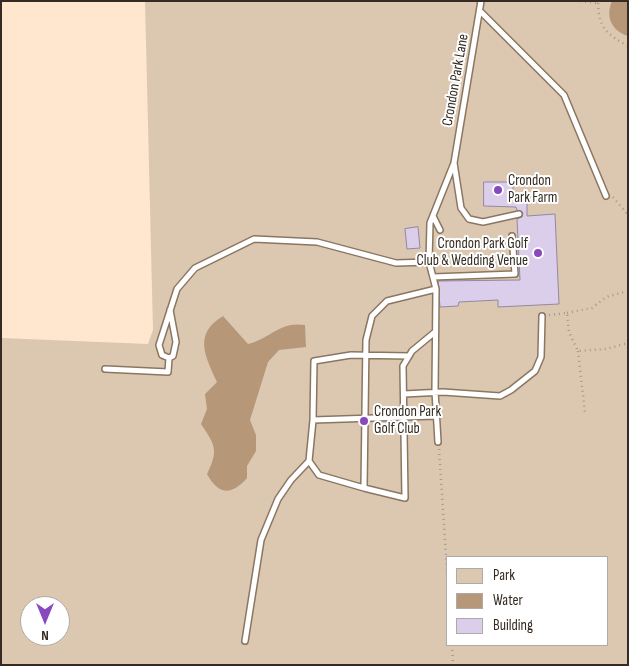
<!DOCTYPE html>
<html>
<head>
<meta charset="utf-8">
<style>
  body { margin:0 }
  #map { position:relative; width:629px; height:666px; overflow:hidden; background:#fee6cf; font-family:"Sofia Sans Condensed",sans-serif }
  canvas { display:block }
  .frame { position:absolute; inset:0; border:2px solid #342b22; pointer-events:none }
  .legend { position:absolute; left:446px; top:556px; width:162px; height:90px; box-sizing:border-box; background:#fff; border:1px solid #aeaaa7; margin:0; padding:6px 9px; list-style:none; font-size:15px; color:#342b22 }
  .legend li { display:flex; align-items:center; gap:10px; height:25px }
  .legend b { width:25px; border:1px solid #aeaaa7 }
  .north { position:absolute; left:20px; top:596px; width:50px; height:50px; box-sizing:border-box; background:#fff; border:1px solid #aeaaa7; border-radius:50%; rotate:180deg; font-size:14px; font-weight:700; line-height:20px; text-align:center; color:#342b22 }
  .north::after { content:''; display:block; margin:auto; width:18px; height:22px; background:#8849bf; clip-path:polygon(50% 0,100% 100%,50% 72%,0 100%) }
</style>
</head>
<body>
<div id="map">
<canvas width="629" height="666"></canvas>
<div class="frame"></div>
<ul class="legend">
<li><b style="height:14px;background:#dcc7b1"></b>Park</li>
<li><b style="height:14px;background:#b69879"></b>Water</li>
<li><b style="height:14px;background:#dbceea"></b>Building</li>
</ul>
<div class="north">N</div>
</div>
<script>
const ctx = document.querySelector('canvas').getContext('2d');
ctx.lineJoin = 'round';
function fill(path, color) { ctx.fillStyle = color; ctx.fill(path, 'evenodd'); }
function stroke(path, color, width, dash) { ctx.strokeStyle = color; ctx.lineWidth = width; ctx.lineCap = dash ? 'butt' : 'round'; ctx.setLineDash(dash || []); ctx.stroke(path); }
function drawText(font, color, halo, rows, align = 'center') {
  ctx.font = font + ' "Sofia Sans Condensed",sans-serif'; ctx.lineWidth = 4; ctx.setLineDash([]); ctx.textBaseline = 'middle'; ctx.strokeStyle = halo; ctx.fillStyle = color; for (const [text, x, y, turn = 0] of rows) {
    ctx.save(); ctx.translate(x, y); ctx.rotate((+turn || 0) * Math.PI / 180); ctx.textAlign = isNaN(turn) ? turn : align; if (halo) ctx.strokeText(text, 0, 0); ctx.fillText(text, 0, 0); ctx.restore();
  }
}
fill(new Path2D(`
  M145,1H628V665H1V338L148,344L153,330ZM448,557H608V645H448ZM30,606H60V636H30Z`), '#dcc7b1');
fill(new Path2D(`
  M612,1H628V36C612,31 605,17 612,1Z
  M223,316L248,344C271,338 280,321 305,325L306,347L279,350L268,362L250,420L256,435V451L247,466V478C232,495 219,496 207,474C219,450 215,445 201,424L207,409L205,394L217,382C205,356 193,334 223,316Z`), '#b69879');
const building = new Path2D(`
  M484,182H513V197H527V216L555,214L559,304L498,307V300L459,302L458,306L440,307L438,281L520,280L517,219L522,217L523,213L517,210L516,207L484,206Z
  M418,227L420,248L407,249L405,229Z`);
fill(building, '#dbceea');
stroke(building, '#9488a3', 1);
const lane = new Path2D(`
  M481,12L564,95L606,196
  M454,163L461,208L469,219L483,222L519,214
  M433,216L440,230
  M429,262L436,289L387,301L372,316L366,340L364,488L405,498L403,366L412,351L435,332
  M433,277L515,274L512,236
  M436,289L435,391L438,442
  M170,310L176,342L173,356L169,358L162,355L159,345L177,289L195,268L254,239L317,242L396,263L429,262L430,223L454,163L481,1
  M105,369L168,372L169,358
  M404,394L443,392L500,396L511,390L535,371L541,357L542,316
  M313,420L314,361L351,355L409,356
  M309,461L319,475L364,488
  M245,641L261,540L278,499L291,480L309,461L313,420L435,416`);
stroke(lane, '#8b7661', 8);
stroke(new Path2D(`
  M580,1L598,3L599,1
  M598,3C599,29 607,34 628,46
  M613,197L628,215
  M567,313L592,308L606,297L628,291
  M549,315L567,313L569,332L578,351L606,349L628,343
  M578,351L585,413
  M439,449L448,587
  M452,645L453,665`), '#a99887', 2.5, [1, 4]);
stroke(lane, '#fff', 5);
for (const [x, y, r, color] of [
  [498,190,5,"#8849bf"],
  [538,253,5,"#8849bf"],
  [364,421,5,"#8849bf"]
]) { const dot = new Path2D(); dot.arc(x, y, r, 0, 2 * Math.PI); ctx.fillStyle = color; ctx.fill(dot); stroke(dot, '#fff', 2); }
drawText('15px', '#342b22', '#fff', [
  ["Crondon Park Lane",456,80,-80]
]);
drawText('15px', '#342b22', '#fff', [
  ["Crondon",508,181],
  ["Park Farm",508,198],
  ["Crondon Park Golf",528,244,"right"],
  ["Club & Wedding Venue",528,261,"right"],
  ["Crondon Park",374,412],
  ["Golf Club",374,429]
], 'left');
</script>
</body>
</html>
